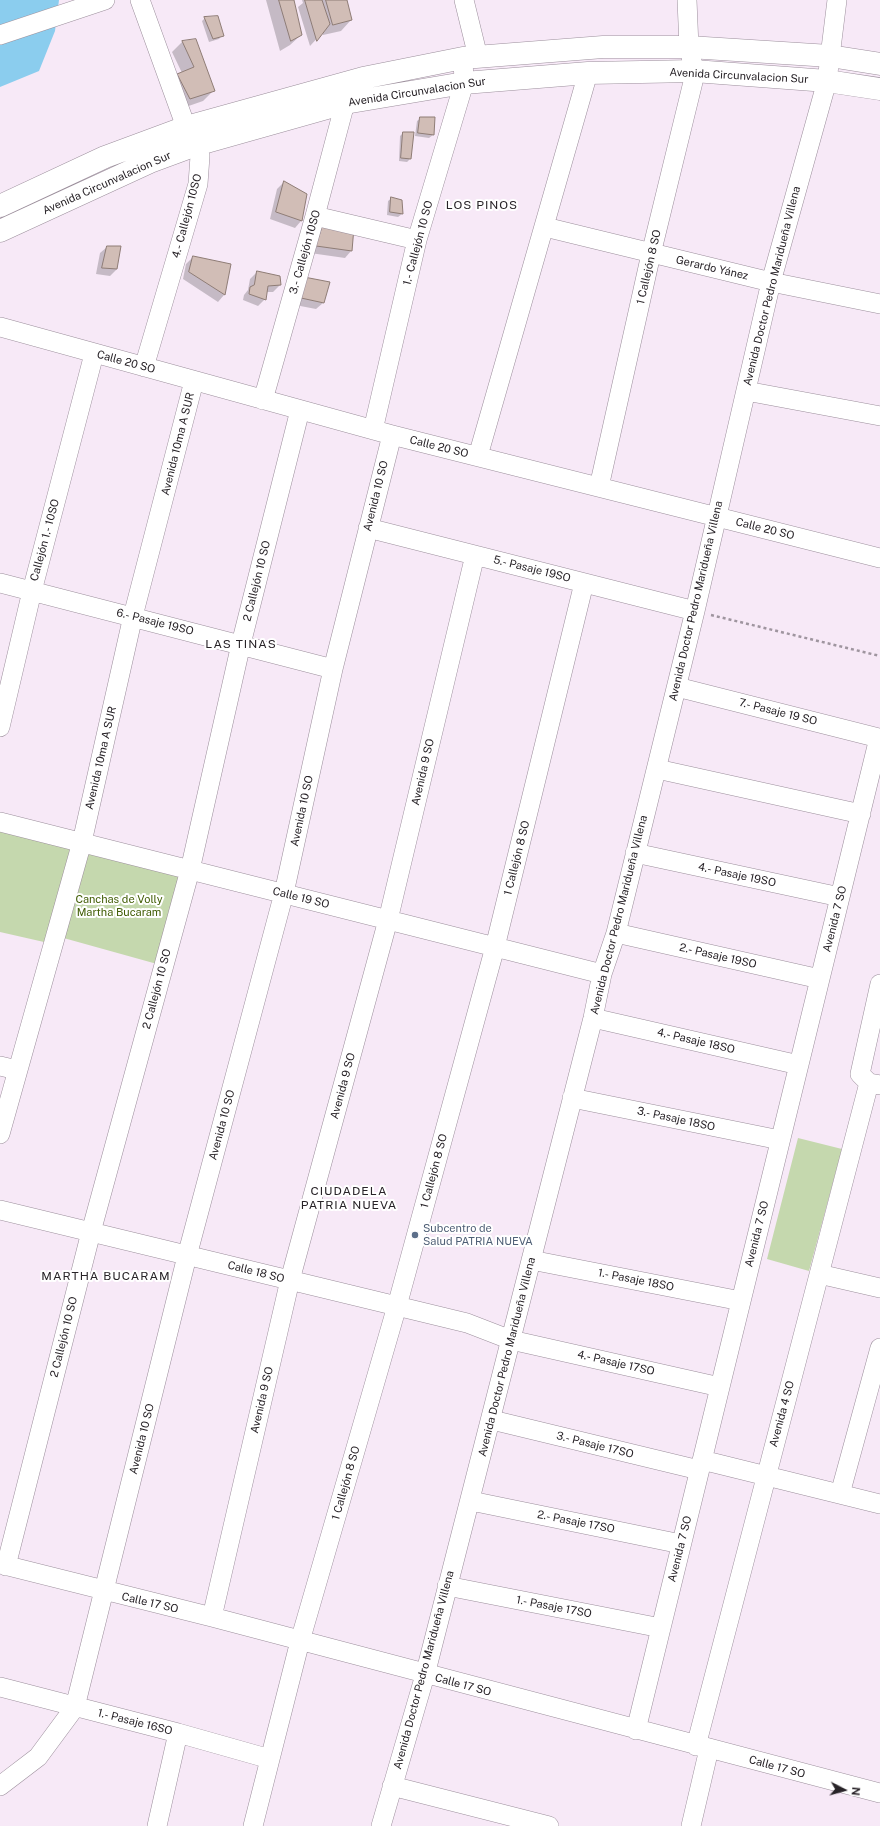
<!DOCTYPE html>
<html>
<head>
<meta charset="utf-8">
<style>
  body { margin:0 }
  #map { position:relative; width:880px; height:1826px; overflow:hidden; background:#f7e9f7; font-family:"Public Sans",sans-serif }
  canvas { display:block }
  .north { position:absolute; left:824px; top:1770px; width:40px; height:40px; -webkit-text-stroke:3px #fff; paint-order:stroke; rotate:96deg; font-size:11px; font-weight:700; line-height:16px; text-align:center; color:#282328 }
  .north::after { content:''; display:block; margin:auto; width:14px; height:18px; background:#282328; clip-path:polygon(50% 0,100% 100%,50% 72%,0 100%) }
</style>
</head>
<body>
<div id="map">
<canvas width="880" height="1826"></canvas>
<div class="north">N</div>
</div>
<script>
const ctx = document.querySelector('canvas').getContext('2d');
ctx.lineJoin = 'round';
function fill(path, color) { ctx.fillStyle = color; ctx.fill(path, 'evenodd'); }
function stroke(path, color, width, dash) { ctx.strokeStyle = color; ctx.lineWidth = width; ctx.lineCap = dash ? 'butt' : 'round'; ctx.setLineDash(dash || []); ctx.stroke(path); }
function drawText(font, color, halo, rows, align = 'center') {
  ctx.font = font + ' "Public Sans",sans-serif'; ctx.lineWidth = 4; ctx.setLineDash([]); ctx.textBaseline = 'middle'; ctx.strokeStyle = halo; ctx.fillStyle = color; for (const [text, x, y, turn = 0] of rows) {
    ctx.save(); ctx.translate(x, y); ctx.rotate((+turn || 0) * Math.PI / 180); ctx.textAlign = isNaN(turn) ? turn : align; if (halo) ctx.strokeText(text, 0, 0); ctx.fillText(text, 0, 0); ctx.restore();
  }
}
fill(new Path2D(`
  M0,829L73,846L44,942L0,932Z
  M85,850L181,874L157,964L60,937Z
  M798,1138L842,1149L809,1271L767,1259Z`), '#c5d8ae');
fill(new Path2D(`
  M0,0H59L55,31L39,71L0,87Z`), '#8bcdee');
fill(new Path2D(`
  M266,0H293L301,35L290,45L280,51Z
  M302,0H346L351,20L341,31L323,35L322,33L310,46L298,7L303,3Z
  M205,18L222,35L219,39L209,42L202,21Z
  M183,41L214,90L203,101L180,109L167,85L177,74L182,73L172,52Z
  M421,118L433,135L429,138L415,136L417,121Z
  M403,133L410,159L407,162L399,161L400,136Z
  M284,182L306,194L301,221L295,228L270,219L277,189Z
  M392,198L402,214L398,217L387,215L388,201Z
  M324,223L351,251L345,258L310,253L317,230Z
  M107,247H120L117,269L110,276L96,274L100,253Z
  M193,257L230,265L224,295L218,302L183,279L186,264Z
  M257,272L280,285L273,292H266L265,299L258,306L243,300L244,295L248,290L250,279Z
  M297,285L323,303L316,309L295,305Z`), '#0003');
const building = new Path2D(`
  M279,0H294L302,35L291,41Z
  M305,0H322L330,24L317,41Z
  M326,0H347L352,20L333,25Z
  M218,16L224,36L213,39L204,17Z
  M196,39L215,91L190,99L177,74L194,67L182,41Z
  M420,117H435L434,135L418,133Z
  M403,132H414L411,159L401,158Z
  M284,181L307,194L302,221L276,212Z
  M391,197L402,200L403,214L390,212Z
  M324,222L354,227L352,251L316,246Z
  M107,246H121L117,269L102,268Z
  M193,256L231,264L225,295L189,272Z
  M257,271L280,276L281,285L268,286L266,300L249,294L250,287L254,285Z
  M304,277L330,282L324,303L301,298Z`);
fill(building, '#d1bdb6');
stroke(building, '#8e7c75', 1);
const minor = new Path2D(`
  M140,0L186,127L200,156L198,184L144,367
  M464,0L478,57
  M0,35L105,0
  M315,216L417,240
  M545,227L771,282L880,304
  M0,327L392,435L880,558
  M746,391L880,416
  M263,400L315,216L345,103
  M373,430L417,240L464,83L463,58
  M478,456L588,73
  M599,487L651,254L693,82L694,71L689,47L687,0
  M368,528L695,611
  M0,583L333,669
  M0,727L32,591L94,354
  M657,769L861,814
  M0,822L602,974
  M635,853L840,897
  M616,933L820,979
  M880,984L860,1074L869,1083L880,1085
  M593,1018L799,1065
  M0,1066L17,1070
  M572,1098L780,1140
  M0,1134L82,842L133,616L194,381
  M0,1210L467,1323L511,1340L720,1387
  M531,1260L741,1301
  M819,1274L880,1288
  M492,1420L699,1470
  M702,1460L880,1504
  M840,1494L880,1348
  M471,1501L681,1544
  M0,1564L212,1617L880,1793
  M6,1566L91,1232L190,870L241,644L300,410
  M447,1586L661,1628
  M212,1617L290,1280L388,920L475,555
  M0,1687L178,1733L270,1759
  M636,1730L879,738L677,687
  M696,1746L869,1083
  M0,1786L38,1757L75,1707L187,1256L284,893L333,669L392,435
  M392,1786L549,1826
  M157,1826L178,1733
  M253,1826L300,1641L397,1306L495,947L584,583
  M381,1826L425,1675L593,1018L602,974L616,933L695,611L771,282L827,81L837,0
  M691,1826L709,1749`);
const major = new Path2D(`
  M0,206L105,157L186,127L363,78L463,58L603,47H689L830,56L880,64
  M0,231L150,162L196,145L345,103L464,83L588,73L694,71L827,81L880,89`);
stroke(minor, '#9c8f9c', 20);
stroke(major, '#9c8f9c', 23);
stroke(new Path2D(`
  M711,615L880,656`), '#9f959f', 2.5, [3, 3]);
stroke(minor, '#fff', 19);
stroke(major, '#fff', 22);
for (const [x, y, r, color] of [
  [415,1235,4,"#5c6f8a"]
]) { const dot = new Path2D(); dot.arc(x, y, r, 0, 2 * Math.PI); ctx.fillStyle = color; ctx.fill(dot); stroke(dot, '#fff', 1.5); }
drawText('11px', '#282328', '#fff', [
  ["Avenida Circunvalacion Sur",739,76,3],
  ["Avenida Circunvalacion Sur",417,92,-9],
  ["Avenida Circunvalacion Sur",107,183,-24],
  ["4.- Callejón 10SO",187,216,-75],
  ["1.- Callejón 10 SO",418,243,-75],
  ["3.- Callejón 10SO",305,252,-74],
  ["1 Callejón 8 SO",649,267,-77],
  ["Gerardo Yánez",712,268,13],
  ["Avenida Doctor Pedro Maridueña Villena",772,286,-76],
  ["Calle 20 SO",126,362,15],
  ["Avenida 10ma A SUR",178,444,-76],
  ["Calle 20 SO",439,447,14],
  ["Avenida 10 SO",376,496,-76],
  ["Calle 20 SO",765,529,14],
  ["Callejón 1.- 10SO",45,540,-75],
  ["5.- Pasaje 19SO",532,569,14],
  ["2 Callejón 10 SO",257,581,-76],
  ["Avenida Doctor Pedro Maridueña Villena",696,601,-77],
  ["6.- Pasaje 19SO",155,622,14],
  ["7.- Pasaje 19 SO",778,712,14],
  ["Avenida 10ma A SUR",101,758,-77],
  ["Avenida 9 SO",423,772,-77],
  ["Avenida 10 SO",302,811,-78],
  ["1 Callejón 8 SO",517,858,-76],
  ["4.- Pasaje 19SO",737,875,12],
  ["Calle 19 SO",301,898,14],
  ["Avenida Doctor Pedro Maridueña Villena",619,915,-76],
  ["Avenida 7 SO",835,919,-76],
  ["2.- Pasaje 19SO",718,956,13],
  ["2 Callejón 10 SO",157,989,-75],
  ["4.- Pasaje 18SO",696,1041,13],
  ["Avenida 9 SO",343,1086,-75],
  ["3.- Pasaje 18SO",676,1119,12],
  ["Avenida 10 SO",222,1125,-75],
  ["1 Callejón 8 SO",434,1171,-75],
  ["Avenida 7 SO",757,1234,-76],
  ["Calle 18 SO",256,1272,14],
  ["1.- Pasaje 18SO",636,1280,11],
  ["2 Callejón 10 SO",64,1337,-76],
  ["Avenida Doctor Pedro Maridueña Villena",507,1357,-76],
  ["4.- Pasaje 17SO",616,1363,13],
  ["Avenida 9 SO",262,1400,-77],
  ["Avenida 4 SO",782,1414,-75],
  ["Avenida 10 SO",142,1439,-76],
  ["3.- Pasaje 17SO",595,1445,14],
  ["1 Callejón 8 SO",346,1483,-74],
  ["2.- Pasaje 17SO",576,1522,11],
  ["Avenida 7 SO",680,1549,-76],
  ["Calle 17 SO",150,1603,13],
  ["1.- Pasaje 17SO",554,1607,11],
  ["Avenida Doctor Pedro Maridueña Villena",424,1670,-75],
  ["Calle 17 SO",463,1685,15],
  ["1.- Pasaje 16SO",135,1722,14],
  ["Calle 17 SO",777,1767,15]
]);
drawText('11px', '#415d05', '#fff', [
  ["Canchas de Volly",119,900],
  ["Martha Bucaram",119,913]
]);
drawText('11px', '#4e5e75', '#fff', [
  ["Subcentro de",423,1229],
  ["Salud PATRIA NUEVA",423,1242]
], 'left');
ctx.letterSpacing = '1px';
drawText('12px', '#282328', '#fff', [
  ["LOS PINOS",482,205],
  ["LAS TINAS",241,644],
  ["CIUDADELA",349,1191],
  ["PATRIA NUEVA",349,1205],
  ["MARTHA BUCARAM",106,1276]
]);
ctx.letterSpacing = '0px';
</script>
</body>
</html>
